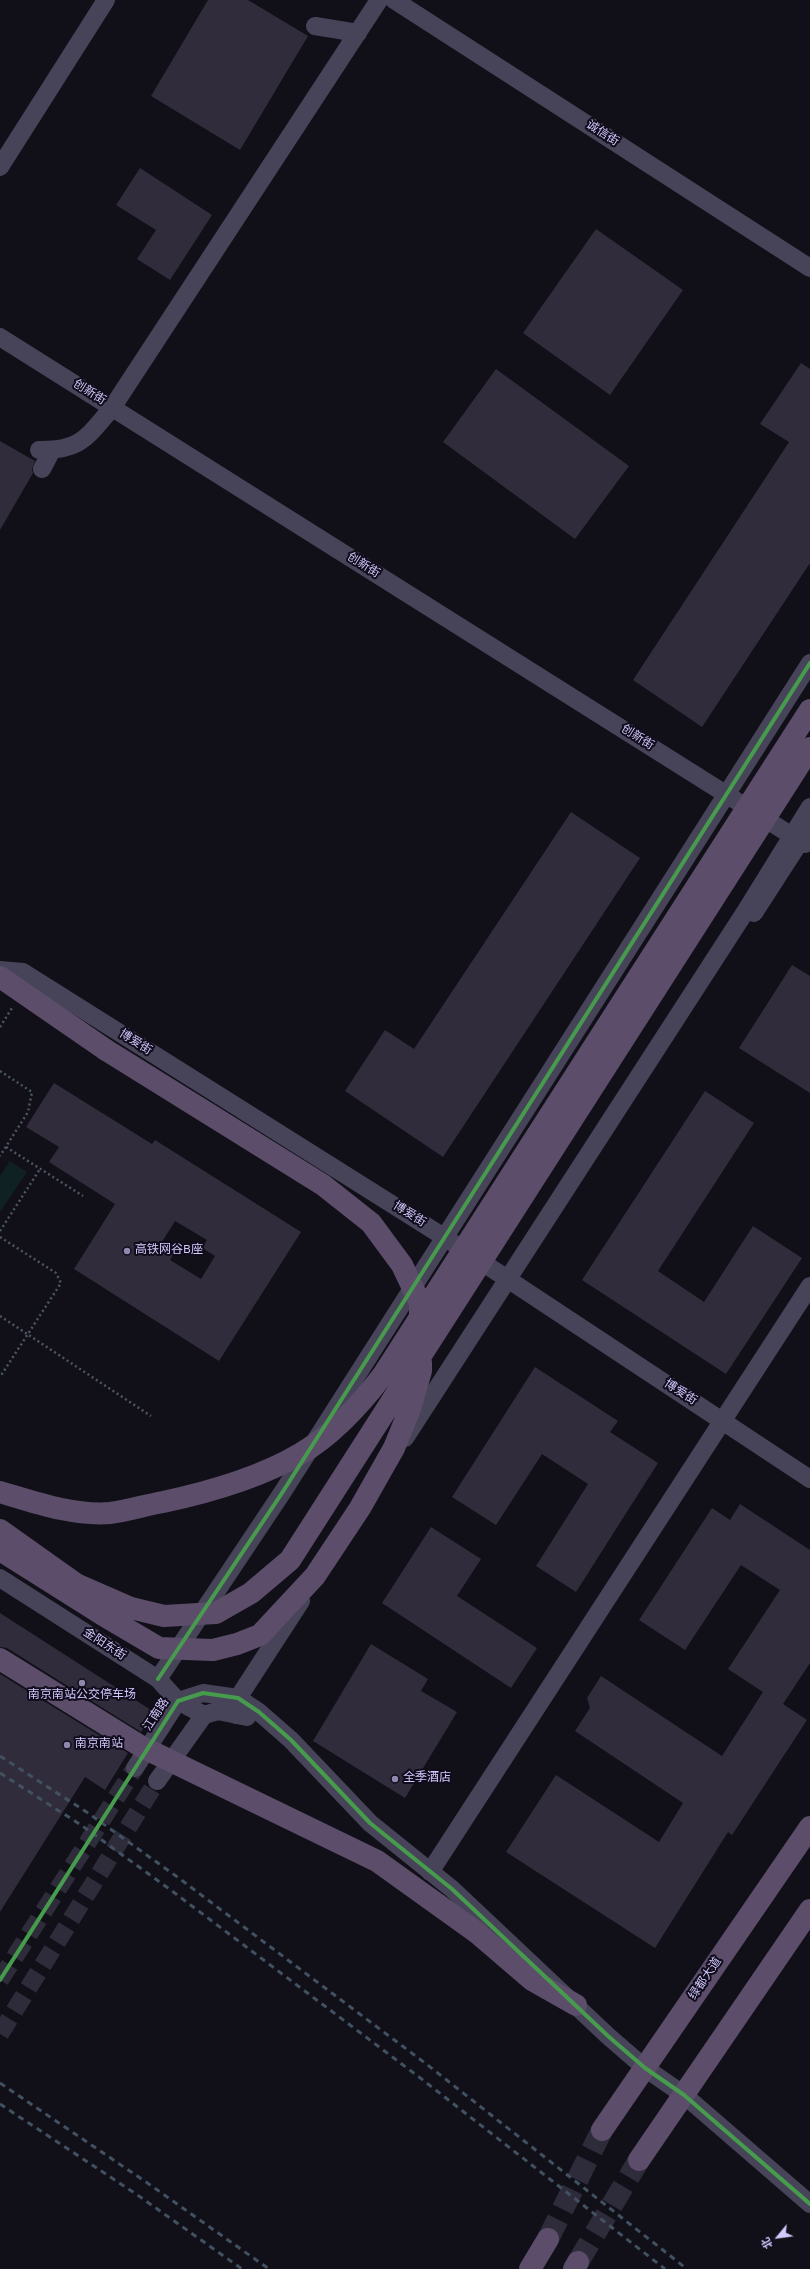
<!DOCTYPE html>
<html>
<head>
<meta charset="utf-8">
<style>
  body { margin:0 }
  #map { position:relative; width:810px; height:2269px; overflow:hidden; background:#111018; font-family:Overpass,"Noto Sans SC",sans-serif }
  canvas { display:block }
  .north { position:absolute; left:758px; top:2217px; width:40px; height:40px; -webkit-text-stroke:3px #100c1b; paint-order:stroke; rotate:241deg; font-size:11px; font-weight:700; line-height:16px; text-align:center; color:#d4c9fd }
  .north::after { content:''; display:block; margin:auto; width:14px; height:18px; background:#d4c9fd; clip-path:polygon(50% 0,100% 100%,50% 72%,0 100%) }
</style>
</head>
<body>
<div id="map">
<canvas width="810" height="2269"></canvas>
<div class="north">北</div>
</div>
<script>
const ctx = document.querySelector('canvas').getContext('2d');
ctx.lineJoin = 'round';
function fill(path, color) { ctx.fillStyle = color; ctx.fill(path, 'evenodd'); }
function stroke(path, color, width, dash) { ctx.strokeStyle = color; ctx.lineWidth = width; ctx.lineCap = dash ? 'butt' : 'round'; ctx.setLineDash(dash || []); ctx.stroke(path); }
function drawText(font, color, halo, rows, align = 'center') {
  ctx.font = font + ' Overpass,"Noto Sans SC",sans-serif'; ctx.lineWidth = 4; ctx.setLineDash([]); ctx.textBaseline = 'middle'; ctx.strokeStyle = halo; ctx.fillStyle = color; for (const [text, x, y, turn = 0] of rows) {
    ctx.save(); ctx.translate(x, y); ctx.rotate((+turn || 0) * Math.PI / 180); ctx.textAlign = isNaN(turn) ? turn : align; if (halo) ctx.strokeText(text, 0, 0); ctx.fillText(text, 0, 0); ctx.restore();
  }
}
fill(new Path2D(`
  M10,1161L27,1172L0,1212V1176Z`), '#0f2123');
fill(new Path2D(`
  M208,0H248L308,36L240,150L151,96Z
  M140,168L212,215L170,280L137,259L156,230L116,205Z
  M596,229L683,290L610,395L523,333Z
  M801,363L810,369V563L702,727L633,680L789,442L760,424Z
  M496,369L629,466L575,539L443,442Z
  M0,441L35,461L32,469L33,473L0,530Z
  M571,812L640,858L443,1157L345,1091L385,1030L414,1049Z
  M792,965L810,976V1093L739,1048Z
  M54,1083L152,1144L155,1140L301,1232L219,1361L74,1269L115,1204L49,1162L59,1147L26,1127ZM175,1221L207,1240L202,1248L215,1256L201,1279L170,1260L174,1253L160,1245Z
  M705,1091L754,1123L658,1271L704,1302L753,1226L802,1258L726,1374L582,1280Z
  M535,1367L618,1421L610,1432L658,1463L576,1592L536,1566L588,1484L542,1454L496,1525L452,1497Z
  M740,1504L810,1550V1663L783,1704L807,1720L732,1835L728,1832L655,1948L506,1852L556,1775L659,1842L683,1803L575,1731L590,1708L587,1698L601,1676L722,1756L763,1692L728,1669L780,1590L741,1565L685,1650L639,1620L712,1508L730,1520Z
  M431,1527L481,1559L457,1596L537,1648L511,1688L382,1603Z
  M0,1613L154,1712L141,1732L7,1648L0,1647Z
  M371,1644L428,1679L421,1691L457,1712L405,1798L313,1741Z
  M0,1674L128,1753L105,1790L85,1777L0,1912Z`), '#302c3b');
stroke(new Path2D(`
  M0,1980L135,1768
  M0,2034L157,1781`), '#2e2c3a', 18, [18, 9]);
stroke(new Path2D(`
  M548,2239L602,2130
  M578,2262L639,2160`), '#2e2c3a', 22, [22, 11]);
stroke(new Path2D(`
  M0,1027L12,1008
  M0,1071L32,1092L28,1112L0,1156
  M6,1147L83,1196
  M0,1231L40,1169
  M0,1237L56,1273L61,1283L0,1377
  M0,1316L151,1416`), '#4c5764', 2.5, [2, 3]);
stroke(new Path2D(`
  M394,0L810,268
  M315,26L358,33
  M0,167L106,0
  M0,337L805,844
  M39,450C81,451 87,437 112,408L379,0
  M42,469L52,450
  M754,913L810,826
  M0,970L23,972L444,1237L810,1479
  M0,1578L158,1679L178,1701L204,1715
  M158,1679L282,1493L810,663
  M236,1715L238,1698L301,1601
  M135,1768L178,1701L203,1693L238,1698L259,1712L291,1740L370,1823L452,1889L608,2036L645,2068L684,2095L810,2204
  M157,1781L204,1715L218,1711L247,1717
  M430,1872L810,1286`), '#474459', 18);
stroke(new Path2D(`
  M0,977L106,1050
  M0,1530L76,1584
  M476,1932L532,1980L576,2005
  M602,2130L810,1827
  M639,2160L810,1910
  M530,2269L548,2239
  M574,2269L578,2262`), '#5c4d6a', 22);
stroke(new Path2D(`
  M0,1756L88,1813L176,1876L425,2063L687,2269
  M0,1773L81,1825L168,1888L419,2077L665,2269
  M0,2083L146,2182L269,2269
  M0,2104L136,2194L242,2269`), '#415161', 3, [6, 5]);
stroke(new Path2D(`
  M405,1438L747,909L810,807`), '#474459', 18);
stroke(new Path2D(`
  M106,1050L323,1185L371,1223L402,1265L420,1303V1325
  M0,1492C34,1502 73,1516 110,1513C127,1511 146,1505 163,1502C210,1492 259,1478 300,1454C333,1435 360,1405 383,1375L810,710
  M0,1550L103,1615L159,1648L213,1650L237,1644L260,1635L315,1576L360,1508L394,1448L410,1409L421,1371V1363
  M76,1584L131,1608L164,1616L216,1613L251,1593L290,1560L810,748
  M0,1659L142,1747L377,1861L476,1932`), '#5c4d6a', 22);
stroke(new Path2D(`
  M158,1679L282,1493L810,663
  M0,1980L178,1701L203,1693L238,1698L259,1712L291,1740L370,1823L452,1889L608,2036L645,2068L684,2095L810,2204`), '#469c4c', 4);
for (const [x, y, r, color] of [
  [127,1251,4,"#9088ad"],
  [82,1683,4,"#9088ad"],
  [67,1745,4,"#9088ad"],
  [395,1779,4,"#9088ad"]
]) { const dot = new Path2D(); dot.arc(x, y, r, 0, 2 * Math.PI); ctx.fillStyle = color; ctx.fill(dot); stroke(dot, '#100c1b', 1.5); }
drawText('12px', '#d4c9fd', '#100c1b', [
  ["诚信街",602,134,33],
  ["创新街",89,393,32],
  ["创新街",363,566,32],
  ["创新街",637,738,32],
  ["博爱街",135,1043,32],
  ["博爱街",409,1215,32],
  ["博爱街",680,1393,33],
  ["金阳东街",104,1645,33],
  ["江南路",157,1715,-57],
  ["绿都大道",706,1979,-56]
]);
drawText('12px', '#d4c9fd', '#100c1b', [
  ["高铁网谷B座",135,1251],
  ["南京南站公交停车场",82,1696,"center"],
  ["南京南站",75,1745],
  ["全季酒店",403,1779]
], 'left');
</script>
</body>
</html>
